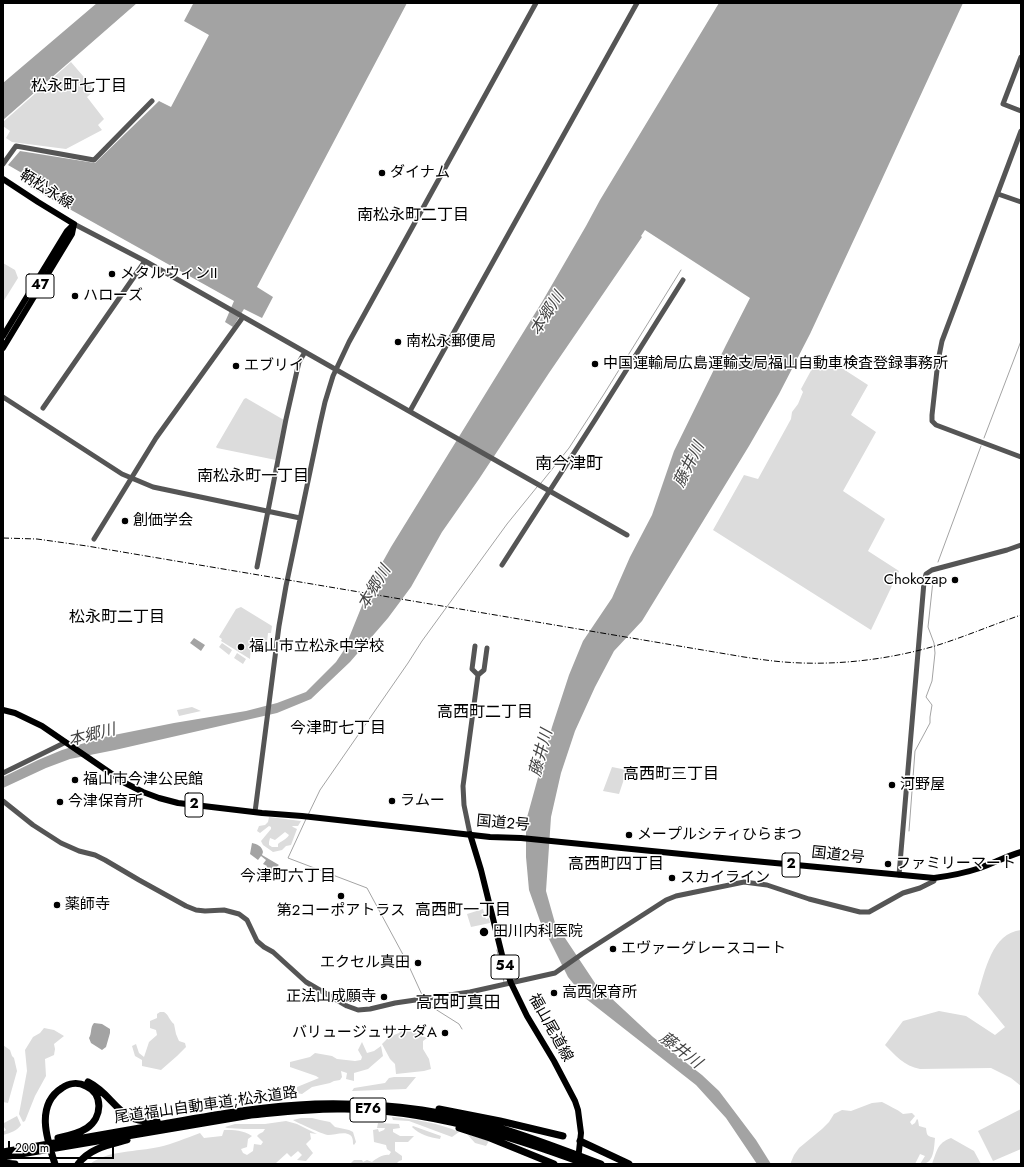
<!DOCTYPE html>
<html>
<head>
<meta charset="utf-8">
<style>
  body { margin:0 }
  #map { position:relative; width:1024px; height:1167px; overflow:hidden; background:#fff; font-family:Jost,sans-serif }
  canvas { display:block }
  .frame { position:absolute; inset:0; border:4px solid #000; pointer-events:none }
  .scale { position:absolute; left:8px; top:1141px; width:106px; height:18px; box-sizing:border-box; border:2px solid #000; border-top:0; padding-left:5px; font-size:12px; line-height:14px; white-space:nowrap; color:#000; -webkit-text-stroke:3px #fff; paint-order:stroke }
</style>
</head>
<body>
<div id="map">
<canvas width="1024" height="1167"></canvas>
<div class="frame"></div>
<div class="scale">200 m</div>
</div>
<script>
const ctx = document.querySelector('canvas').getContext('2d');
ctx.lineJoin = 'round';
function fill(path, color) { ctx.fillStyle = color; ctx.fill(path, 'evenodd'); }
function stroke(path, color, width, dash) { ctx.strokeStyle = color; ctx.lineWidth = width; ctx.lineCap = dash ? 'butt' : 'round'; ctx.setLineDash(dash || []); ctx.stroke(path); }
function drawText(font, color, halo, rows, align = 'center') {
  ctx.font = font + ' Jost,"Noto Sans JP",sans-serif'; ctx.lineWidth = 3; ctx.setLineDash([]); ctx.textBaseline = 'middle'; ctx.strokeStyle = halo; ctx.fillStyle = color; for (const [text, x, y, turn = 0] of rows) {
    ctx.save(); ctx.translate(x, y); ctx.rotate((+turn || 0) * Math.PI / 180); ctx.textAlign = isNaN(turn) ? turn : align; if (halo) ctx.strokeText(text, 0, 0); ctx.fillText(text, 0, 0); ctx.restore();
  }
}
fill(new Path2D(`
  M71,62L95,90L87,97L104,119L98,125L102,130L66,149L12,142L6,138L10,131L3,126V122Z
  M3,263L15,270L18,278L3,302Z
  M820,354L868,385L851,415L876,432L843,491L885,519L868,551L899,571L871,630L713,530L744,475L758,479L791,419L792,412L798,404L803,392L801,389Z
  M246,398L284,420L276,460L217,448L216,447L244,399Z
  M241,607L272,626L271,633H268L267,642H265L264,645L259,644V647L251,646L250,659L221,641L222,639L219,637L236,609Z
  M222,643L232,650L229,655L219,647Z
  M237,653L246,659L243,664L234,658Z
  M192,707L201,711L179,716L177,710Z
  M612,767L627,770L619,794L603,791Z
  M269,817L301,821L298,826H292L293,827L297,829L291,845L286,846L282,850L273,852L263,845L261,841L271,829V827L269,826L260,833L257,831L259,826L265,825L268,822ZM285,832L289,835C286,840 281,841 278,844V847H272L269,845V842L270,838L275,840Z
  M483,909L486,919L489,918L490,923L471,927L467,914Z
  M1021,930V1086L1011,1078L991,1068L920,1069C904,1066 895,1055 885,1045L903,1021L939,1011L966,1016L995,1035L1005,1027L978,994C985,971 992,933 1021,930Z
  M160,1012H164C169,1015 169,1020 174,1024L176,1034L179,1041L185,1043L186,1047L177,1056L161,1070L142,1066V1060L135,1056L132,1046L136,1044L139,1053L144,1057L149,1042L157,1035L156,1030L150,1028V1021L157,1018V1014Z
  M406,1026L411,1031L427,1038L423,1041V1049L429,1059L431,1069L424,1071L396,1074L395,1064L390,1059L382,1044L389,1037L399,1033Z
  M44,1028L54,1030L64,1036L54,1044L55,1049L54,1055L45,1059L46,1076L35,1096L25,1121L23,1122L19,1114L27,1071L25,1050L33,1037L40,1033Z
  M362,1042L367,1053L374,1051L381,1046L383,1056L368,1069L354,1073V1081L346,1079L347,1073L341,1071L342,1077L340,1080L334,1081L330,1083L312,1087L302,1094L297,1093V1087L319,1078L316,1076L290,1067V1062L310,1057L315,1053L332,1056L337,1059L355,1061L361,1060L362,1057L358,1050Z
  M3,1045L10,1050L12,1056L14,1058L17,1071L8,1103L3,1102Z
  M394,1077H416L406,1089L352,1091L354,1088L385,1083L389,1078Z
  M882,1102C889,1106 897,1109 903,1114L912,1113L915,1116L910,1122L912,1125L915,1123L917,1119L918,1120L919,1126L926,1128C927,1136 927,1136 935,1138C934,1149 934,1165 920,1164L925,1156L920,1154L915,1164H791V1162L794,1155L799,1148L822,1129L829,1122L834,1114L842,1110L851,1111L872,1103Z
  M1021,1109V1149L993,1161L978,1131Z
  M17,1116L21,1125C17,1131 10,1133 3,1135V1132L6,1130L4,1127V1123Z
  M392,1117C414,1119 439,1123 459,1132L452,1137L409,1121L393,1120Z
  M301,1118H312L320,1120L330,1122L335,1127L349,1130L353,1132L356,1142L354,1145L353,1144C353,1141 353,1137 350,1135C345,1131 334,1135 328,1135C322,1134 298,1123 293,1120Z
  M286,1121L297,1124L317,1134L310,1133L311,1139L306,1144L313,1153L306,1161L297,1160L302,1155L298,1151L291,1157L287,1153L276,1163V1164H90C108,1150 137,1152 159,1147C173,1144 186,1138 200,1133L204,1138L222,1136L224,1130C234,1130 243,1130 252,1136L248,1139L247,1147L241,1149L243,1153L247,1155L253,1151L254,1144L261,1145L263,1142L257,1136L259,1134L263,1132L265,1129H244L227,1128L225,1127L235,1124H265Z
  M378,1123L399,1124L400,1128L393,1129V1132L400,1136H414L408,1142H395V1151L402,1156V1160L399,1161L396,1164H350L354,1160H362L363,1162L367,1160L372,1162C376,1159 383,1154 389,1155L391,1152L387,1149L386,1145L374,1142L373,1130L378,1129L379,1132L384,1130L385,1128H377Z
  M413,1126L441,1136L440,1139C429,1137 420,1135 412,1127Z
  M467,1134L489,1141L486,1146L475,1143Z
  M951,1138L974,1151L981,1164H932C937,1151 937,1143 951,1138Z`), '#dcdcdc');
fill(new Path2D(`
  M97,3H137L3,120V83Z
  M192,3H407L257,287L273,297L262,318L244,309L233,327L225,322L234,301L30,187L34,180L8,165L20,151L95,163L159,101L171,107L209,35L184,21L193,4Z
  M719,3H963L877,190L810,334L779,394L749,446L642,621L614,651L595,687L575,731L561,773L551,817L546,891L555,923L595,983L653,1037L702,1075L719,1091L756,1140L771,1164H757L726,1118L696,1085L585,998L568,977L540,921L529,890L526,857V821L552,727L569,675L583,641L612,598L630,557L652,515L674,451L726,345L750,298L645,230L641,236L642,237L549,373L479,479L442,532L411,587L388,618L350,662L311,699L277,713L115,750L70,759L46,768L3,788V777L38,760L62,750L104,737L174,723L246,711L277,703L306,692L336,662L344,650L372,581L391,547L542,302L586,226L600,200Z
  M194,638L205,645L201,651L190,643Z
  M252,843C257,844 262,846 263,852L262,855L279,865C274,869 270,874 263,872L267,866L263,864L266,860L261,856L258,860L250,854Z
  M94,1023L102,1024L110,1029V1033L106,1047L102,1050L91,1043L89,1038C92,1034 90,1027 94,1023Z`), '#a3a3a3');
stroke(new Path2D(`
  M984,438L1021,341
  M541,483L569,448L604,394L681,270
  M938,562L981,446
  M308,815L320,790L408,663L422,641L507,524L537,487
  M306,819L288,858L367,888L407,962L423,997
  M909,831L915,751L930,723V717L932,705L926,697L932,681L935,653L934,643L928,627L933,581
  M497,950L504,982
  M428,1001L429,1005L432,1007L459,1024L462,1029`), '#a3a3a3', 1);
stroke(new Path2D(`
  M1021,57L1003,104L1021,111
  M1021,131L942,341L938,361L932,415V421L936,425L1021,457
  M3,164L16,146L94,160L152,101
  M998,194L1021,202
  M74,224L145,261L627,535
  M3,397L122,474L153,487L300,518
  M43,408L145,261
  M410,411L637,3
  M94,539L156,438L243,317
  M502,565L595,420L683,280
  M257,567L286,419L299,362L305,352
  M475,646L472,669L478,675L484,670L487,648
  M3,773L66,742
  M3,801L33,825L61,843L79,851L95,855L105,860L139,880L186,906L196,910L205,911L224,910L239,914L247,920L257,941L264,947L273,952L306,982L347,1006L358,1010L370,1009L395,1003L470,992L555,973L582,954L666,900L676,896L744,882L767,885L809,899L860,912H869L903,893L920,888L934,881V878
  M255,812L279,626L286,586L320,424L325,402L333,376L349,342L536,3
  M470,834L464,805L463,786L478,675
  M899,875L924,582L926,574L932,570L1007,550L1021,545`), '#555', 5);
stroke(new Path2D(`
  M3,179L38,202L74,224
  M3,336L67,231L73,225
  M3,348L72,234L74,224
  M470,834L481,870L504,963L511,983L527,1016L554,1061L575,1101L578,1110L581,1133L578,1160`), '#000', 6);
stroke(new Path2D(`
  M3,710L15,713L42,726L125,783L143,792L159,798L178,803L262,813L302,816L490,837L521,838L722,858L934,878C949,876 965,873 980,868C994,863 1007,856 1021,852`), '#000', 6);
stroke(new Path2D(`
  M88,1082C116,1096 118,1125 157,1121
  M439,1109L500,1121L563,1136
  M459,1128L490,1138L554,1164
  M580,1141L629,1164
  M3,1152C54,1143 106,1134 157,1125C209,1116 262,1106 315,1104C351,1103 387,1105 422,1110C484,1119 543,1142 601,1164
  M3,1157L251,1115C282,1112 313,1108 345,1109C428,1110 508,1135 586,1164
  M3,1163L15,1164
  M55,1164C47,1140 35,1105 62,1088C69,1083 78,1082 86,1086C104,1094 102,1118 87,1128C78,1134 68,1136 58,1138
  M78,1164C90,1148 109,1145 127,1140`), '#000', 7);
stroke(new Path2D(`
  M3,538L37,539L87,546L744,657C758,659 771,661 784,662C834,666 887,660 935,646C964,637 992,625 1021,615`), '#000', 1, [6, 2, 1, 2]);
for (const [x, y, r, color] of [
  [382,173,4,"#000"],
  [112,274,4,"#000"],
  [75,296,4,"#000"],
  [398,342,4,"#000"],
  [595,364,4,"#000"],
  [236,366,4,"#000"],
  [125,521,4,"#000"],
  [955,580,4,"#000"],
  [241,647,4,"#000"],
  [75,780,4,"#000"],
  [892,785,4,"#000"],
  [392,801,4,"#000"],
  [60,802,4,"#000"],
  [629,835,4,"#000"],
  [888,864,4,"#000"],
  [672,878,4,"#000"],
  [341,896,4,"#000"],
  [57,905,4,"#000"],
  [484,932,5,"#000"],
  [613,949,4,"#000"],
  [418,963,4,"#000"],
  [554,993,4,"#000"],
  [384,997,4,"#000"],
  [445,1033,4,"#000"]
]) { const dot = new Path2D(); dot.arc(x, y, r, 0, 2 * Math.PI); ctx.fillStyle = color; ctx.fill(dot); stroke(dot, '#fff', 1.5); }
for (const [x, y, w] of [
  [40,286,28],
  [194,805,18],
  [791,865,18],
  [505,967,28],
  [368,1110,36]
]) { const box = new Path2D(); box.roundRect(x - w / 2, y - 12, w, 24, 3); ctx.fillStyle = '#fff'; ctx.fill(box); stroke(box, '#000', 1); }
drawText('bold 14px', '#000', null, [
  ["47",40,286],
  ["2",194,805],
  ["2",791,865],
  ["54",505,967],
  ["E76",368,1110]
]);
drawText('15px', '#000', '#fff', [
  ["ダイナム",390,173],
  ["メタルウィンII",120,274],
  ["ハローズ",83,296],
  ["南松永郵便局",406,342],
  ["中国運輸局広島運輸支局福山自動車検査登録事務所",603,364],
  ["エブリイ",244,366],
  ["創価学会",133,521],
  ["Chokozap",947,580,"right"],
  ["福山市立松永中学校",249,647],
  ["福山市今津公民館",83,780],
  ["河野屋",900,785],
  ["ラムー",400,801],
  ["今津保育所",68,802],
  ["メープルシティひらまつ",637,835],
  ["ファミリーマート",896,864],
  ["スカイライン",680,878],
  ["薬師寺",65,905],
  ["第2コーポアトラス",341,911,"center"],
  ["田川内科医院",493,932],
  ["エヴァーグレースコート",621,949],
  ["エクセル真田",410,963,"right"],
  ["高西保育所",562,993],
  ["正法山成願寺",376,997,"right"],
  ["バリュージュサナダA",437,1033,"right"]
], 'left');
drawText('15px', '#000', '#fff', [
  ["鞆松永線",46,190,32],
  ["国道2号",503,824,5],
  ["国道2号",838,856,6],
  ["福山尾道線",550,1028,61],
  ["尾道福山自動車道;松永道路",206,1106,-8]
]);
drawText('16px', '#000', '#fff', [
  ["松永町七丁目",79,87],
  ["南松永町二丁目",413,216],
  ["南松永町一丁目",253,477],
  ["松永町二丁目",117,618],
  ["高西町二丁目",485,713],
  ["今津町七丁目",338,729],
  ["高西町三丁目",671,775],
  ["高西町四丁目",616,865],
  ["今津町六丁目",288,877],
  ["高西町一丁目",463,911]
]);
drawText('italic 16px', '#444', '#fff', [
  ["本郷川",548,314,-57],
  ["藤井川",690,465,-63],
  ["本郷川",375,588,-59],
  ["本郷川",92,736,-14],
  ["藤井川",542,753,-75],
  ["藤井川",680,1051,37]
]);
drawText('17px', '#000', '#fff', [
  ["南今津町",569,465],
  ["高西町真田",458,1004]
]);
</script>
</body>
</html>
